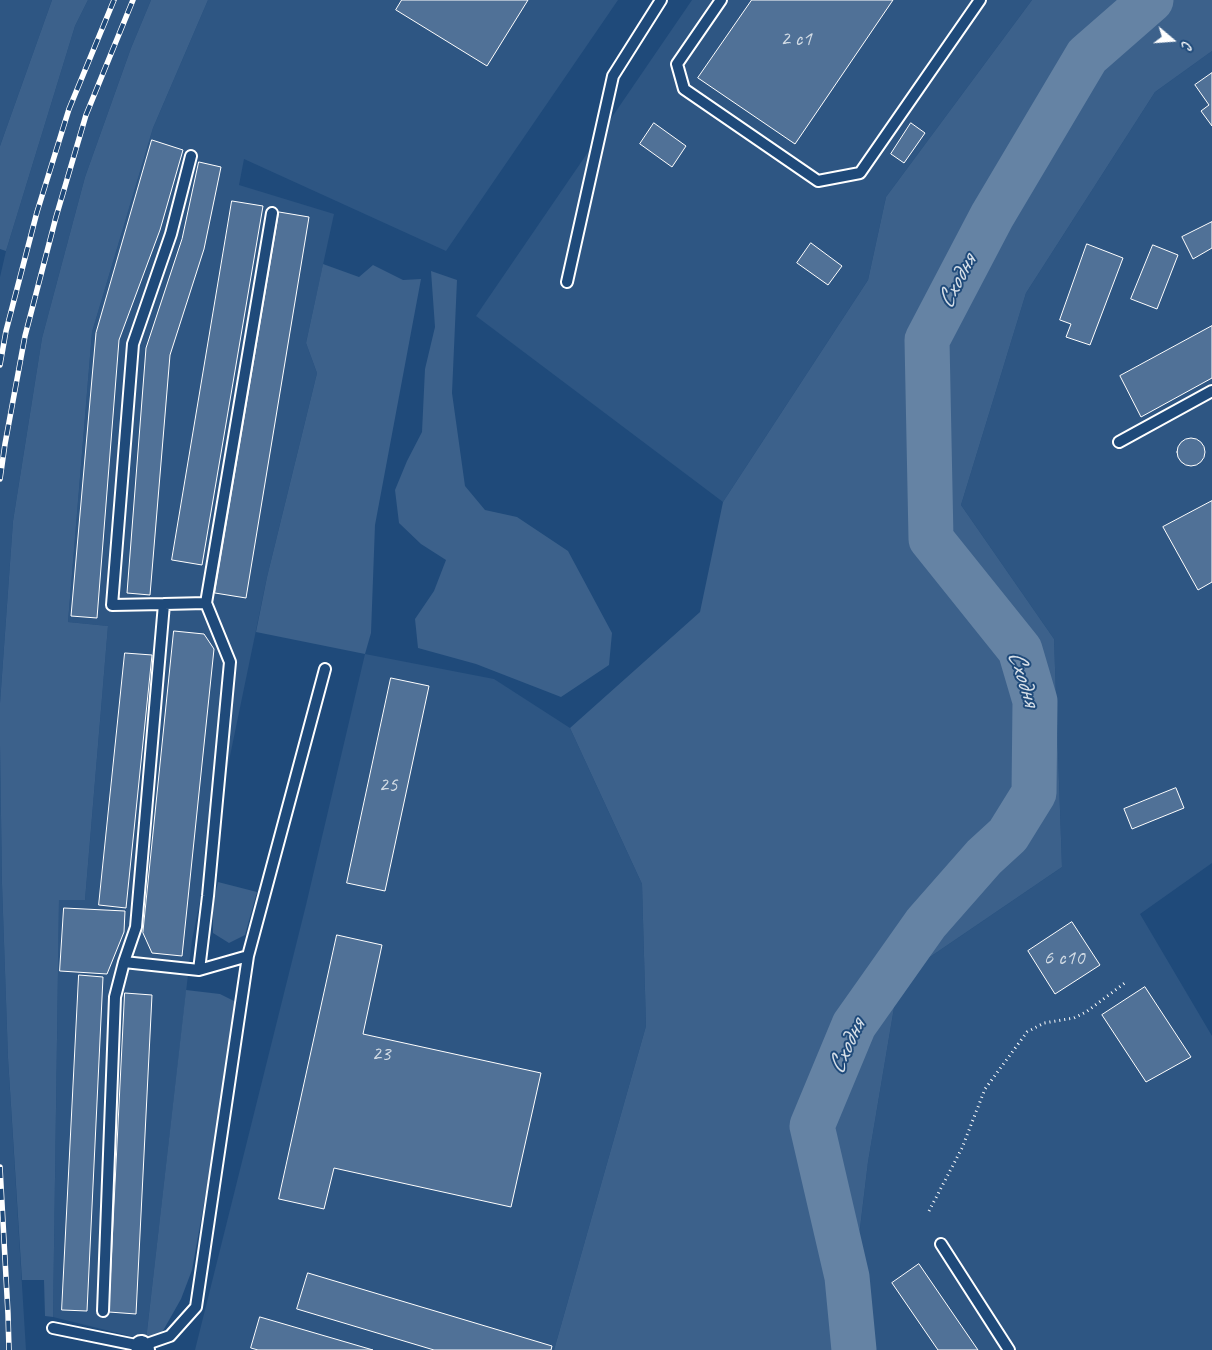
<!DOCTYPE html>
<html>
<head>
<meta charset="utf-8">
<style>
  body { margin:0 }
  #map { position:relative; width:1212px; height:1350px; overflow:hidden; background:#1f4a7a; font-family:Caveat,sans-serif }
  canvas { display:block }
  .north { position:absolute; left:1147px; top:15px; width:50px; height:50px; -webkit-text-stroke:4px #1f4a7a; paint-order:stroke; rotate:108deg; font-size:14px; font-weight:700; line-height:20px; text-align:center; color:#fff }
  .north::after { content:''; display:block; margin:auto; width:18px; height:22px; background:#fff; clip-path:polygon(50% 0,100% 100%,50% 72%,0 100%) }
</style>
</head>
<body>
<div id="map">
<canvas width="1212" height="1350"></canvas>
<div class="north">С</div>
</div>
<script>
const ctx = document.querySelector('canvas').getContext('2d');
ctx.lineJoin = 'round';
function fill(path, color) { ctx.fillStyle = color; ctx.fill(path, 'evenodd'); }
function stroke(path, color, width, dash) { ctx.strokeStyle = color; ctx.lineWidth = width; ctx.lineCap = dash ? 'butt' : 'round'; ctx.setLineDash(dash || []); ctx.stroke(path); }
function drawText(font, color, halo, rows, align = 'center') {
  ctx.font = font + ' Caveat,sans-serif'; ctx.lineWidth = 4; ctx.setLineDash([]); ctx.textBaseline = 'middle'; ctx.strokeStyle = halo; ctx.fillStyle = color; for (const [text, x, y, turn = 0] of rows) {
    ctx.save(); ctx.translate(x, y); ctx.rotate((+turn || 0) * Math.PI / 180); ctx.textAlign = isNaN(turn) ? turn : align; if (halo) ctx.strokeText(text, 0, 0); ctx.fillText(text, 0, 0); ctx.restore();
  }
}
fill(new Path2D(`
  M0,0H52L0,146Z
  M88,0H151L131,48L85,177L42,338L13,521L0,703V277L6,251L75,26Z
  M208,0H618L446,251L244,159L239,185L334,214L306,343L317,373L267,577L192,940L146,1340L53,1317L59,900H85L108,626L68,622L92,332L153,128Z
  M692,0H1032L886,197L868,280L723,502L476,316Z
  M1212,51V863L1140,914L1212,1036V1350H849L846,1345L868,1162L899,978L1062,867L1054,639L961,505L1026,293L1155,92Z
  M365,654L494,679L570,728L642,884L646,1026L554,1350H195L306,905Z
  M0,746L2,884L8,1058L26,1350H0Z`), '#2e5683');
fill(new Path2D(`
  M52,0H88L75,26L6,251L0,249V146Z
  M151,0H208L153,128L92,332L68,622L108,626L85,900H59L53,1317L45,1316L44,1280H22L8,1058L2,884L0,746V703L13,521L42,338L85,177L131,48Z
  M1032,0H1212V51L1155,92L1026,293L961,505L1054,639L1062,867L899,978L868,1162L846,1344L849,1350H554L646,1026L642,884L570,728L700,612L723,502L868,280L886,197Z
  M323,264L359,277L373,265L403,280L421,279L375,525L371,633L365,654L256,632L267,577L317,373L306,343Z
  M431,271L457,280L452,393L465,486L485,510L517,517L568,551L612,633L609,665L561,697L476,664L418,648L415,619L434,591L446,560L421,544L399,523L395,490L407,461L422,432L425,369L435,327Z
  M218,882L257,892L245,935L229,943L213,933V905Z
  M186,990L220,994L240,1004L192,1270L181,1299L160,1336L146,1340Z`), '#3c618b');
stroke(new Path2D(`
  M854,1350L847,1277L812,1126L854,1025L926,923L984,857L1008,835L1034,793L1035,701L1020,650L931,539L927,340L992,216L1087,56L1151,0`), '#6583a4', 45);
const building = new Path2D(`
  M402,0H528L487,66L396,10Z
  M752,0H893L795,144L698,78Z
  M1212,73V126L1201,111L1209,105L1195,85Z
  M654,123L686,146L672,167L640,144Z
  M911,123L925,133L904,163L891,154Z
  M152,140L183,150L160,230L119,340L97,618L71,616L96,333Z
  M199,162L221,167L204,249L170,355L150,595L127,593L146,348L182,239Z
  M232,201L263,206L202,565L172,560Z
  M279,212L309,217L246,598L215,593Z
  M1212,222V248L1193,259L1182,237Z
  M811,243L842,266L828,285L797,263Z
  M1087,244L1123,258L1090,345L1066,337L1071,324L1060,320Z
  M1153,245L1178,255L1157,309L1131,299Z
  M1212,326V378L1141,417L1120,376Z
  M1177 452a14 14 0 1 1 28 0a14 14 0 1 1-28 0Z
  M1212,501V582L1198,590L1163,527Z
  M174,631L204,634L214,649L182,956L152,953L143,933Z
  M125,653L152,655L126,908L99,905Z
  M391,678L429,686L385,891L347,883Z
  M1176,788L1184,808L1132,829L1124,809Z
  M64,908L125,911L124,932L107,974L60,971Z
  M1072,922L1100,965L1055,994L1028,951Z
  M337,935L382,945L363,1034L541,1073L511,1207L334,1168L324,1209L279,1199Z
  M79,975L103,977L87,1311L62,1310Z
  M1145,987L1191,1057L1146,1082L1102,1015Z
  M125,993L152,995L136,1314L109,1312Z
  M919,1264L978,1350H938L892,1283Z
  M308,1273L552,1346L551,1350H434L297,1309Z
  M260,1317L373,1350H258L251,1348Z`);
fill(building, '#507197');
stroke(building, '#fff', 1);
const lane = new Path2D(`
  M721,0L677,64L684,89L818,181L860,173L980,0
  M567,282L613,76L661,0
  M1119,442L1212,391
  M164,604L206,603L272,213
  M124,962L136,927L164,604L112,605L133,344L171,234L191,156
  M199,970L208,896L230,662L206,603
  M941,1244L1009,1350
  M103,1311L115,997L124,962L199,970L248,956
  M53,1328L141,1346L170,1336L196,1307L248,956L325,669`);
const street = new Path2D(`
  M141,1346L144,1350`);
stroke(lane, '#fff', 14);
stroke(street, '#fff', 24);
stroke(new Path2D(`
  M929,1211L962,1148L985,1089L1027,1032L1044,1023L1074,1018L1086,1012L1126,982`), '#fff', 3, [1, 4]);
stroke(lane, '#1f4a7a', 10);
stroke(street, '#1f4a7a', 20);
const rail = new Path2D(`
  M0,365L6,331L37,212L69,109L114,0
  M0,479L5,444L25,336L56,217L86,115L133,0
  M0,1167L8,1314L9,1350`);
stroke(rail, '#fff', 5.5);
stroke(rail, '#1f4a7a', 4, [11]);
drawText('21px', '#d3dce5', null, [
  ["2 с1",796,39],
  ["25",388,785],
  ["6 с10",1064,958],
  ["23",381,1054]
]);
drawText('italic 25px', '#d8e0e8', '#1f4a7a', [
  ["Сходня",957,282,-62],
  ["Сходня",1023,678,73],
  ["Сходня",847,1047,-65]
]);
</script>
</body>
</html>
